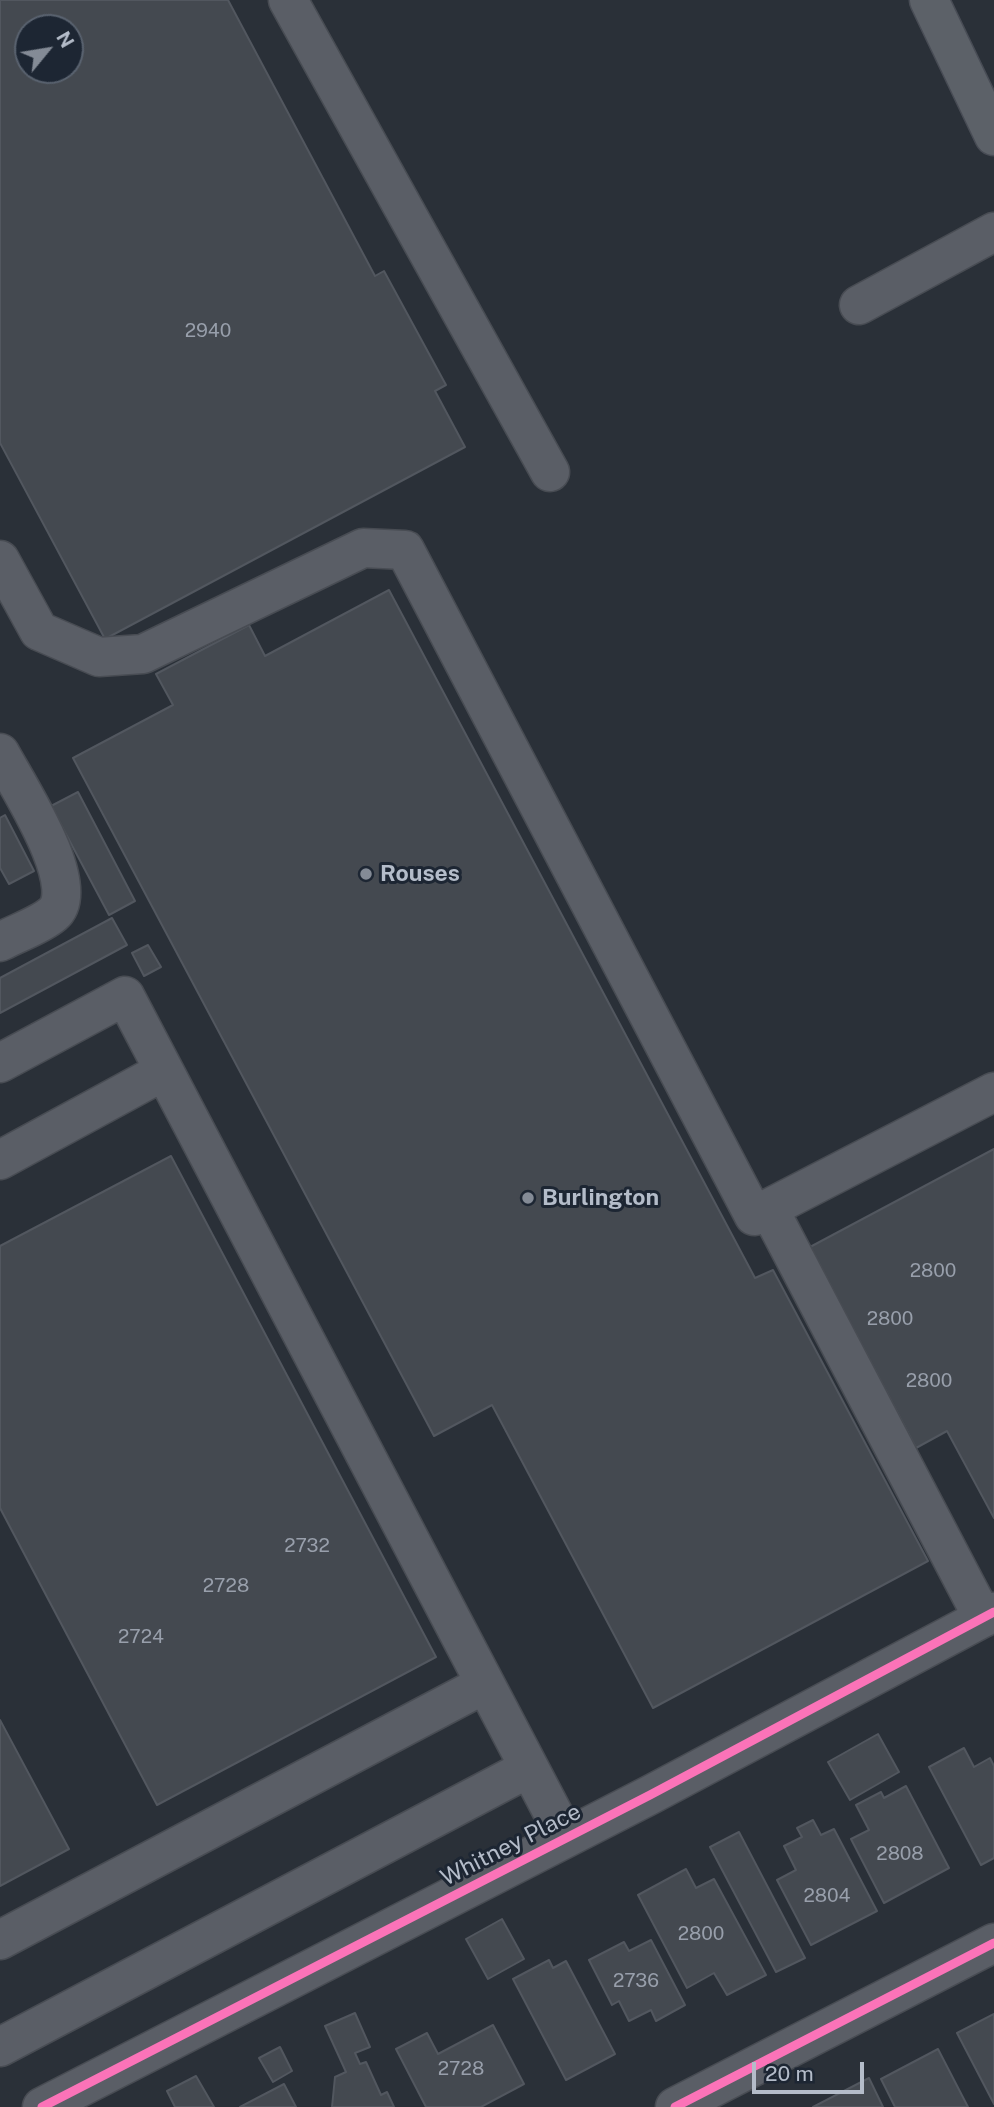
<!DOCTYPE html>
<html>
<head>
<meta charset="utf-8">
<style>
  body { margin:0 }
  #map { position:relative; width:994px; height:2107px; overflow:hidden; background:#2a3038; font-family:"Public Sans",sans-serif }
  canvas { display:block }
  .north { position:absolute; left:14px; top:14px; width:70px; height:70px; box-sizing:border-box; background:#1d2633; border:2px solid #59626f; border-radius:50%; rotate:60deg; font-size:19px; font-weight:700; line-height:28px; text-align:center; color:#b4bcc9 }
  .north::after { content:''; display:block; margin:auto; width:24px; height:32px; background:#848b96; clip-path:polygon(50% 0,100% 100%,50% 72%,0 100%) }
  .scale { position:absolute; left:752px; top:2062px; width:112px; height:32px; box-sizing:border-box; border:4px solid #b4bcc9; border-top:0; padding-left:9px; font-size:21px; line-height:24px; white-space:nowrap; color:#b4bcc9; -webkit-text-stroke:5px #1d2633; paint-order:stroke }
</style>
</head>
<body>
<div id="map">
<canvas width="994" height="2107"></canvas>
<div class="north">N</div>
<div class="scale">20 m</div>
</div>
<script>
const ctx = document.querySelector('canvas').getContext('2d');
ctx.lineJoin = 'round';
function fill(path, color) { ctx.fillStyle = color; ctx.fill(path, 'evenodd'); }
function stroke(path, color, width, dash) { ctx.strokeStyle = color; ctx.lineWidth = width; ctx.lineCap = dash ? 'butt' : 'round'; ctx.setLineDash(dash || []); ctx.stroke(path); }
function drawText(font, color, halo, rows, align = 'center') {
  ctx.font = font + ' "Public Sans",sans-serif'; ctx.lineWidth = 6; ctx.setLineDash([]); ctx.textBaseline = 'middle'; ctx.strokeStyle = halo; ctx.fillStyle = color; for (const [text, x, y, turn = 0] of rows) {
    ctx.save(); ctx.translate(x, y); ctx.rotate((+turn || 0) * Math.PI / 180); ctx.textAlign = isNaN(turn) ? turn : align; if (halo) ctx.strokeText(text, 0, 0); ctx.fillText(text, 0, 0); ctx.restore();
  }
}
const building = new Path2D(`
  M0,0H228L375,276L384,271L446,385L435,391L465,447L105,639L0,443ZM28,28H70V70H28Z
  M389,590L755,1278L773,1270L928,1561L653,1708L492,1405L434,1436L73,758L173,705L156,674L249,625L265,656Z
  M78,792L135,901L109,915L51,806Z
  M5,815L34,871L9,884L0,868V818Z
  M112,918L127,945L0,1013V978Z
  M148,945L161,967L144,976L132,953Z
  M994,1149V1518L947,1431L916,1448L810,1247Z
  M171,1156L436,1657L157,1805L0,1508V1246Z
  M0,1720L69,1849L0,1886Z
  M878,1734L899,1772L850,1800L828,1762Z
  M964,1748L974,1767L990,1758L994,1766V1858L981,1865L929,1767Z
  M906,1786L949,1868L884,1903L851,1839L869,1830L856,1805L881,1792L884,1798Z
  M813,1820L821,1835L834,1829L877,1911L811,1945L777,1880L796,1870L784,1846L802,1837L797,1828Z
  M739,1832L805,1958L776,1972L710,1847Z
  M686,1869L696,1888L714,1879L766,1975L727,1995L714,1973L687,1988L638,1895Z
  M502,1919L524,1959L488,1979L466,1939Z
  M651,1940L685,2005L656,2021L651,2010L629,2021L619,2001L612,2005L589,1960L624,1942L629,1951Z
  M549,1960L553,1968L566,1961L615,2054L566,2080L513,1979Z
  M355,2013L370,2047L355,2053L360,2064L366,2062L381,2095L387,2092L394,2107H332L335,2077L346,2072L325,2026Z
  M994,2014V2104L957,2033Z
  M493,2025L524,2084L481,2107H426L396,2049L427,2033L438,2054Z
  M280,2047L292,2071L273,2082L259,2058Z
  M938,2049L968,2107H895L881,2079Z
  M196,2076L214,2107H175L167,2091Z
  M869,2078L883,2107H813Z
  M284,2084L296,2107H240Z`);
fill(building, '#444950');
stroke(building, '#52575f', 2);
const minor = new Path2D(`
  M288,0L550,472
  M859,305L994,232
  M0,560L39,631L99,657L143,654L363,548L405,550L754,1216L994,1092
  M0,753C16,783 85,887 53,914C39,926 16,933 0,942
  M0,1063L125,996L566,1838
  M0,1160L164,1071
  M769,1209L983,1618
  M0,1940L485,1684
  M0,2047L529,1768
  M42,2107L650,1795L994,1612
  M675,2107L994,1943`);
const major = new Path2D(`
  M929,0L994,136`);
stroke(minor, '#484c53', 41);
stroke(major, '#484c55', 41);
stroke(minor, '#5a5e66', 38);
stroke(major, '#5c6168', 38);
stroke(new Path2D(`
  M42,2107L650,1795L994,1612
  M675,2107L994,1943`), '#fb73b8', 9);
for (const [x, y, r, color] of [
  [366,874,7,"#848b96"],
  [528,1198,7,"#848b96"]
]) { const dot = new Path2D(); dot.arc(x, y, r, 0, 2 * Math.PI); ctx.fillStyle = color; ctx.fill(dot); stroke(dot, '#1d2633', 2.5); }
drawText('19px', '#989fab', null, [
  ["2940",208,331],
  ["2800",933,1271],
  ["2800",890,1319],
  ["2800",929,1381],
  ["2732",307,1546],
  ["2728",226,1586],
  ["2724",141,1637],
  ["2808",900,1854],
  ["2804",827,1896],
  ["2800",701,1934],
  ["2736",636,1981],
  ["2728",461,2069]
]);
drawText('bold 23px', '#b4bcc9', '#1d2633', [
  ["Rouses",380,874],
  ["Burlington",542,1198]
], 'left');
drawText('23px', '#b4bcc9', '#1d2633', [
  ["Whitney Place",511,1845,-27]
]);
</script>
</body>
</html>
